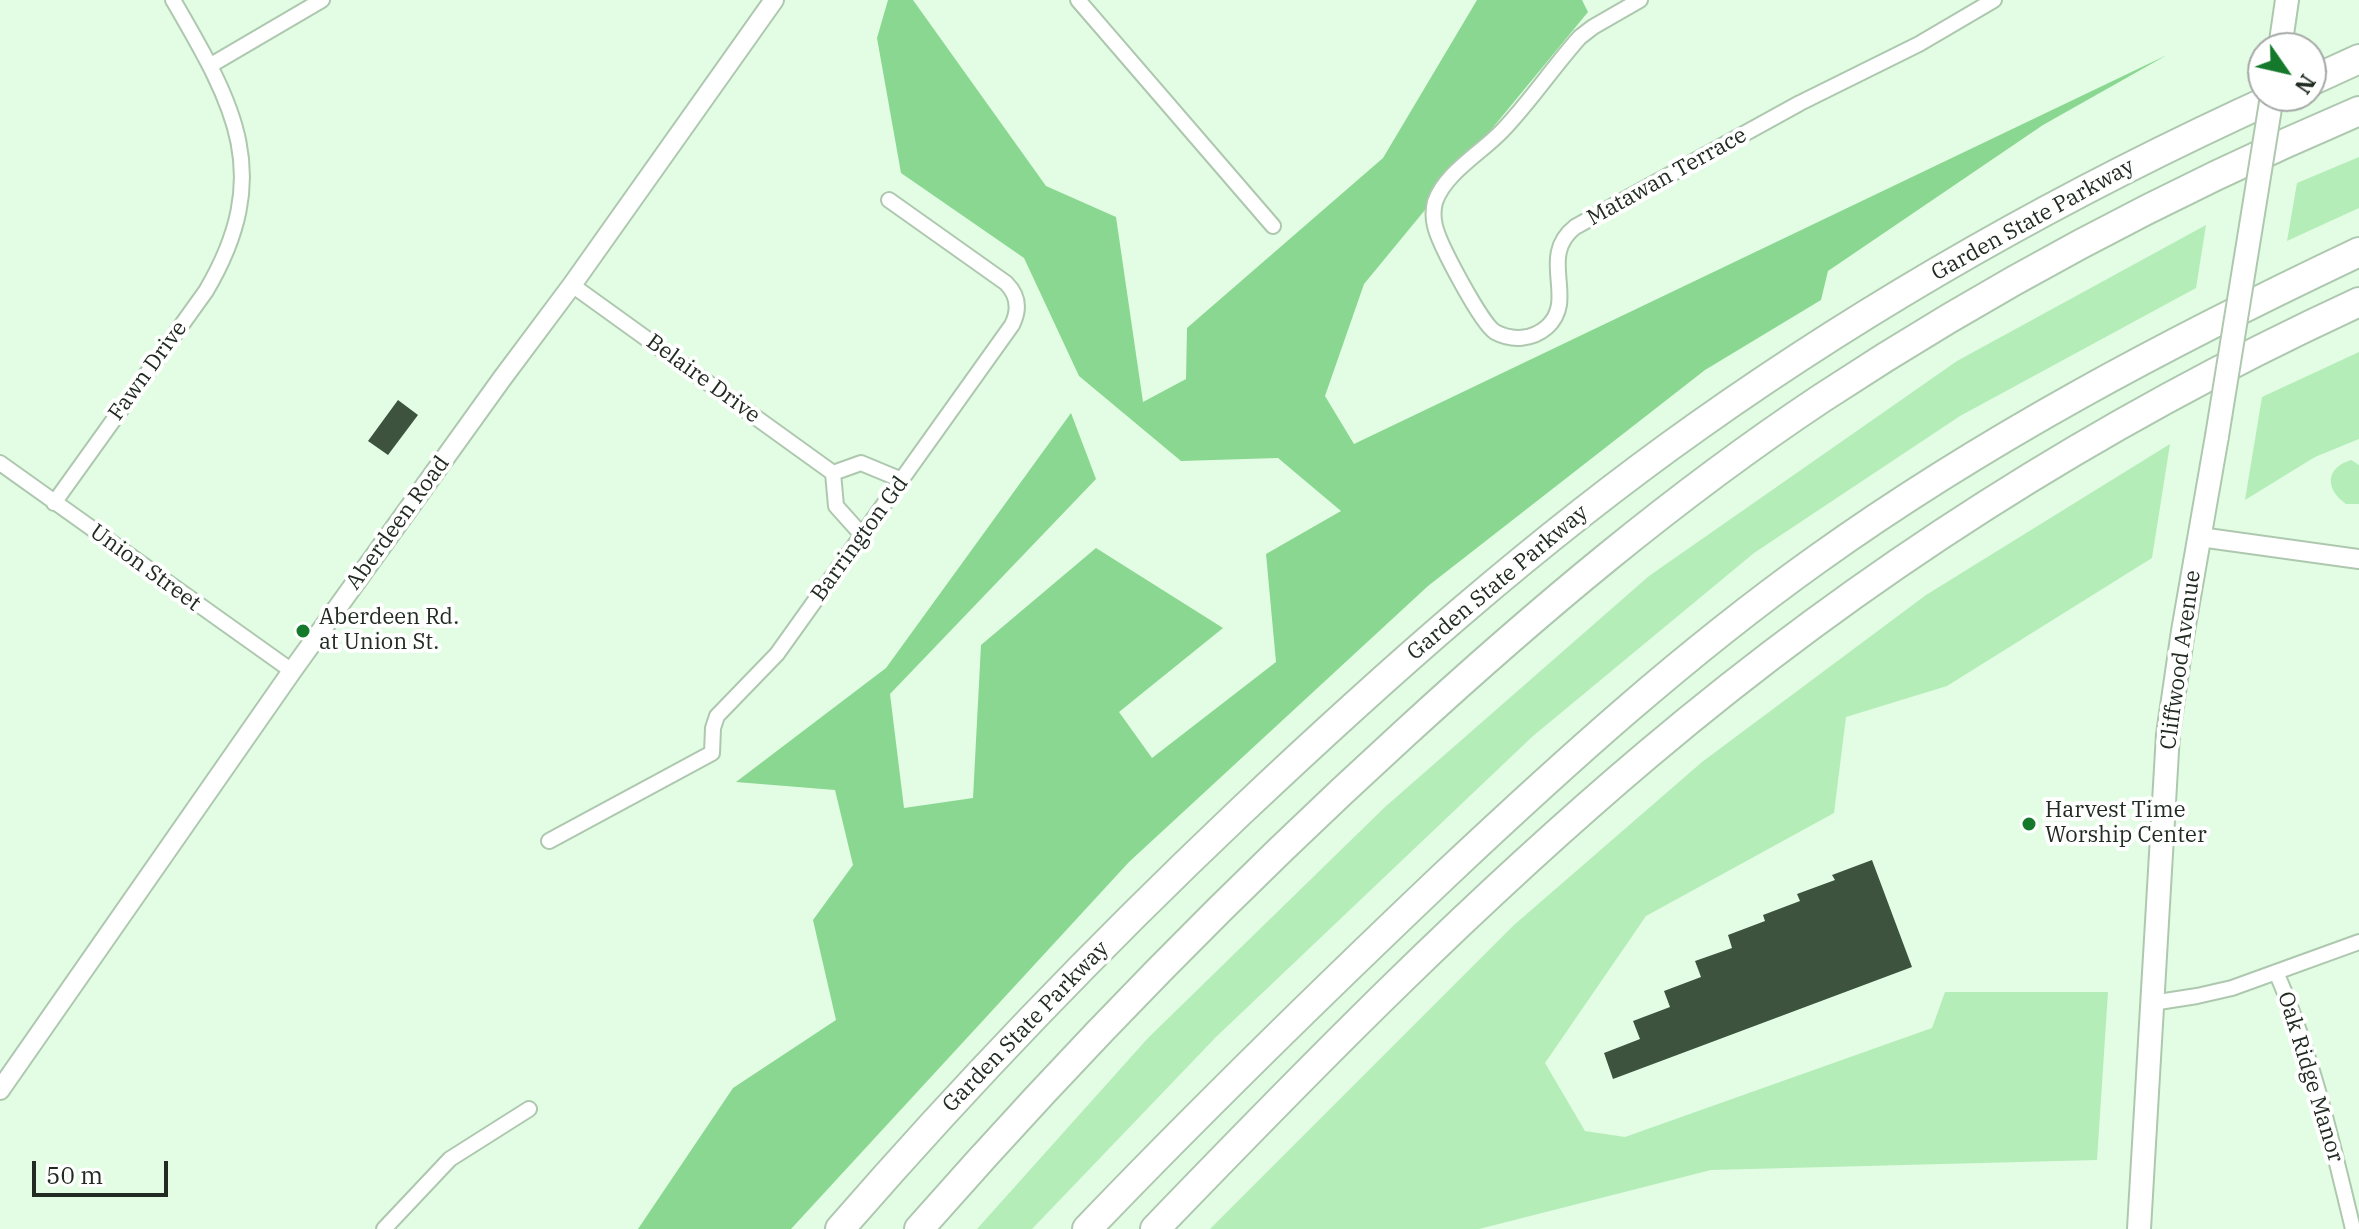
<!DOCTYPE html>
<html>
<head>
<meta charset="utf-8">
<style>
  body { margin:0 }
  #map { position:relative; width:2359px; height:1229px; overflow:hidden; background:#e2fde3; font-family:"IBM Plex Serif",serif }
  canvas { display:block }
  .north { position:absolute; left:2247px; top:32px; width:80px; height:80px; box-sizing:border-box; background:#fff; border:2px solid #a6aaa7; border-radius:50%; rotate:124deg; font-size:22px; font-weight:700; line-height:32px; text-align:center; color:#212b22 }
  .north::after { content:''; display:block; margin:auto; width:28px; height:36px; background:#15792c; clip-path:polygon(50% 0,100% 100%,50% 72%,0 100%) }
  .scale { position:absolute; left:32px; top:1161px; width:136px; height:36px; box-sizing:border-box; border:4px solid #212b22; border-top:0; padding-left:10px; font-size:24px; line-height:28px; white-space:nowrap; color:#212b22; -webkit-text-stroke:6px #fff; paint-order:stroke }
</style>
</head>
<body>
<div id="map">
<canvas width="2359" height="1229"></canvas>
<div class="north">N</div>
<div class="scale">50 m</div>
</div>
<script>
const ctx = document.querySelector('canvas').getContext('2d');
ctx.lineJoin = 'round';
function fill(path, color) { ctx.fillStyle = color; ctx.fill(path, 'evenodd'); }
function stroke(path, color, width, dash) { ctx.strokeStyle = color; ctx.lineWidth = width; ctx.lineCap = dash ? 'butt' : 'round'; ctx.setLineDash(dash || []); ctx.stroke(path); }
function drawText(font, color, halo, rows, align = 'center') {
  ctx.font = font + ' "IBM Plex Serif",serif'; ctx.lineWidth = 8; ctx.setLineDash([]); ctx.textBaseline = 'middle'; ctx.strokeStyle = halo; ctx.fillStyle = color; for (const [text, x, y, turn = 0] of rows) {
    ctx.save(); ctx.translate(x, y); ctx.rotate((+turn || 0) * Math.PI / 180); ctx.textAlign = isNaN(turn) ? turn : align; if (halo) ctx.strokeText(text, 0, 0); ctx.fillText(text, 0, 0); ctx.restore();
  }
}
fill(new Path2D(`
  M2359,157V208L2287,241L2297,183Z
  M2206,225L2196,288L1960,416L1754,553L1533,736L1216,1037L1032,1229H977L1148,1038L1385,807L1649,576L1957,361Z
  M2359,352V439L2315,457L2245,500L2262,397Z
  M2170,444L2152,558L1947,686L1846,717L1834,813L1646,916L1545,1063L1585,1131L1625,1137L1932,1028L1945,992H2108L2097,1160L1711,1170L1479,1229H1210L1514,925L1702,762L1926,595Z
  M2351,460L2359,465V504H2346C2325,489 2325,468 2351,460Z`), '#b4edb8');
fill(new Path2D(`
  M888,0H913L1046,186L1116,217L1143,402L1186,379L1187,328L1383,158L1477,0H1582L1588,12L1364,284L1325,396L1354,444L2167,55L2043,125L1828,271L1821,300L1705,370L1428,586L1129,862L791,1229H638L733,1088L836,1020L813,920L853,865L835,790L736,782L886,668L1071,413L1096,479L890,694L904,808L973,798L981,645L1096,548L1223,628L1119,712L1152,758L1276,662L1266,554L1341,511L1278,458L1181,461L1079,376L1024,258L901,173L877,38Z`), '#8ad791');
fill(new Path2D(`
  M398,400L418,415L388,455L368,441Z
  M1872,860L1912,967L1613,1079L1604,1053L1640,1039L1633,1021L1670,1007L1664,991L1701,977L1695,961L1732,948L1728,935L1765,921L1763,915L1800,901L1797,894L1835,880L1832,875Z`), '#3d533e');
const minor = new Path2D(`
  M1078,0L1273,226
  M1640,0L1593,27L1580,37C1553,67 1530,102 1502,131C1481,153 1445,173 1435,202C1433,210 1433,218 1435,226C1439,244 1481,323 1495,332C1512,341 1532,340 1547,327C1578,299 1537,257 1575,227L1800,103L1919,44L1994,0
  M211,65L322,0
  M572,285L833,473
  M0,463L292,671
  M54,503L206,291C275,174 234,105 173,0
  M862,535L836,506L833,473L861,463L902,480
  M549,841L712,753L713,728L717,716L777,654L1012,325C1020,309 1018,295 1006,283L889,200
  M2276,972C2312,1054 2332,1142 2353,1229
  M2152,1003L2197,996L2232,988L2359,942
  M384,1229L450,1159L529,1109`);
const tertiary = new Path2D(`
  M2200,537L2359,559
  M0,1090L292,671L501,380L572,285L774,0`);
const secondary = new Path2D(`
  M2280,48L2287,0
  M2139,1229L2168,734L2183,631L2217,436`);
const motorway = new Path2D(`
  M2311,81L2359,59
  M840,1229C966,1084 1099,946 1238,814C1384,676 1534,542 1698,426C1880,297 2075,188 2278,96
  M919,1229C1072,1055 1233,890 1404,734C1536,613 1673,497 1822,398C1992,286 2171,191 2359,111
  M1087,1229C1203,1108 1323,991 1445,875C1563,764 1683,655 1816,560C1985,439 2171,341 2359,252
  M1155,1229C1313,1065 1473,902 1647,755C1862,573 2103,420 2359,302`);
stroke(minor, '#aec8af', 18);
stroke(tertiary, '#aec8af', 22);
stroke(secondary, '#aec8af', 26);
stroke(motorway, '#aec8af', 32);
stroke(minor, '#fff', 14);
stroke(tertiary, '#fff', 18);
stroke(secondary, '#fff', 22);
stroke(motorway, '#fff', 28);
const secondaryBridge = new Path2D(`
  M2217,436L2272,96`);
stroke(secondaryBridge, '#aec8af', 26, []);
stroke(secondaryBridge, '#fff', 22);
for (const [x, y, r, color] of [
  [303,631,8,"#15792c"],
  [2029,824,8,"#15792c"]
]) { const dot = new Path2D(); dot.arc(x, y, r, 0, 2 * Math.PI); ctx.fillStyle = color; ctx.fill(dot); stroke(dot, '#fff', 3); }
drawText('22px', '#212b22', '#fff', [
  ["Matawan Terrace",1667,177,-29],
  ["Garden State Parkway",2033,220,-29],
  ["Fawn Drive",148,371,-54],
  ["Belaire Drive",703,379,36],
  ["Aberdeen Road",398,523,-54],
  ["Barrington Gd",860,539,-54],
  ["Union Street",145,568,36],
  ["Garden State Parkway",1498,583,-40],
  ["Cliffwood Avenue",2181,660,-82],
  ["Garden State Parkway",1026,1027,-46],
  ["Oak Ridge Manor",2310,1077,73]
]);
drawText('22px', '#212b22', '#fff', [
  ["Aberdeen Rd.",319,618],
  ["at Union St.",319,643],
  ["Harvest Time",2045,811],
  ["Worship Center",2045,836]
], 'left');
</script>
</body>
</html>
